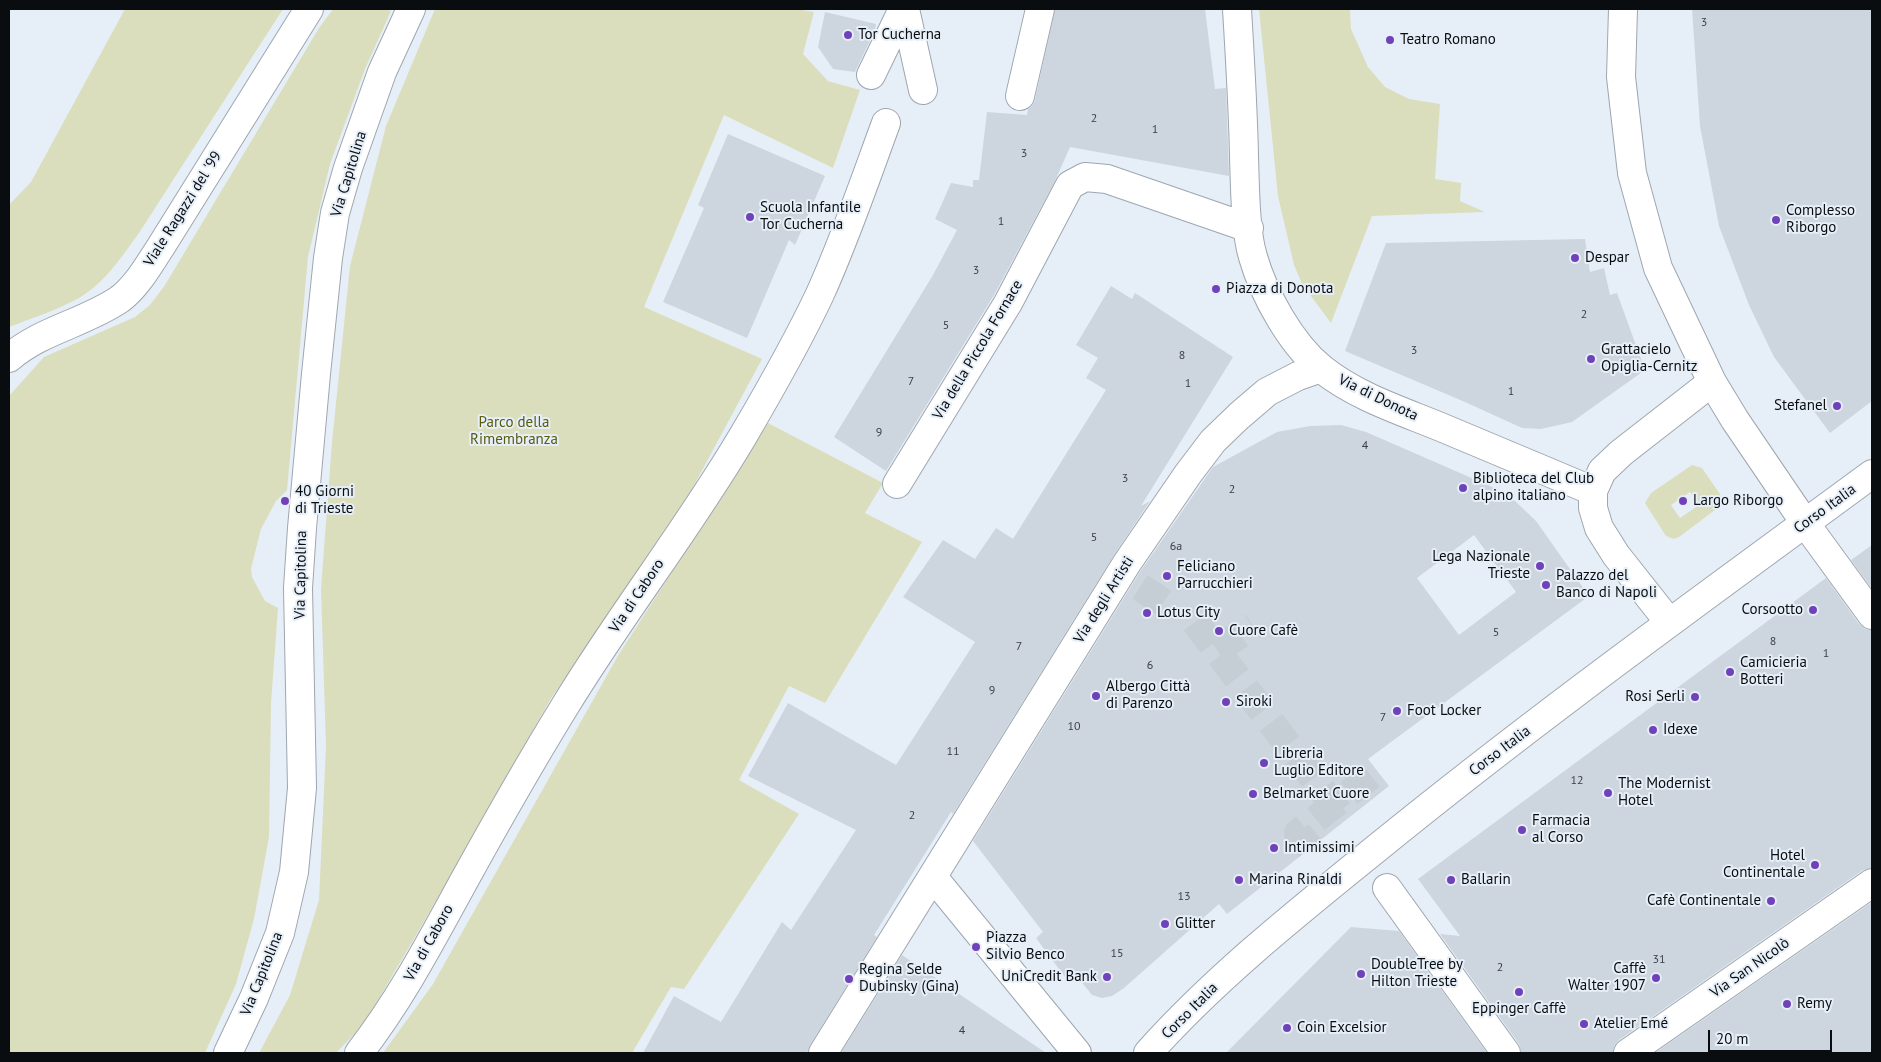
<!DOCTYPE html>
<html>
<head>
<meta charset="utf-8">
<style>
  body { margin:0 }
  #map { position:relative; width:1881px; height:1062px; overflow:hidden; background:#e6eff8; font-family:"PT Sans",sans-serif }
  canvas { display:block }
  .frame { position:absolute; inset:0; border:10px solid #0a0d10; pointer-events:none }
  .scale { position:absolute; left:1708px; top:1030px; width:124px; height:22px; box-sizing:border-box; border:2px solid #0a0d10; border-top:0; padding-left:6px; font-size:15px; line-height:18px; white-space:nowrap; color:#0a0d10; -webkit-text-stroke:4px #e6eff8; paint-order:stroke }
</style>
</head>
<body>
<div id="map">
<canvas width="1881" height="1062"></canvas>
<div class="frame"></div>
<div class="scale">20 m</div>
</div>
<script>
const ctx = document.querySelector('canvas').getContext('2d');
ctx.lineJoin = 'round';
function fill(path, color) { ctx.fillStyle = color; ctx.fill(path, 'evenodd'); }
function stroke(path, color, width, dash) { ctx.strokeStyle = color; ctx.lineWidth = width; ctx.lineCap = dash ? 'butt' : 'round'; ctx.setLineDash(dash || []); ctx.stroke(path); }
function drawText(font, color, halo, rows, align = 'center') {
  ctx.font = font + ' "PT Sans",sans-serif'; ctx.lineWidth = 4; ctx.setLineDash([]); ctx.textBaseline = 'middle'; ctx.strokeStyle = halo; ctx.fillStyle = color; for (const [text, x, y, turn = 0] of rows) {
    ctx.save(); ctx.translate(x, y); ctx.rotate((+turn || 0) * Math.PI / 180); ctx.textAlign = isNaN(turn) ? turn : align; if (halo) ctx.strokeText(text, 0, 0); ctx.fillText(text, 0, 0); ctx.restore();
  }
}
fill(new Path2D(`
  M125,9H283L139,233C122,256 105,283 79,298C58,310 32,318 9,327V205L31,182Z
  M333,9H384L391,11L365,69L330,164L308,257L287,490L276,501L261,529L251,569L252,577L265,601L278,608L271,703L269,837L254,919L236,984L205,1053H9V396L44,357L135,317L150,305L165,285L319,28Z
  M435,9H796L814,12L803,54L828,81L860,90L833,168L724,115L644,307L762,359L692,489L550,700L443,889L364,1024L336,1053H259L290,995L319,900L326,746L321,589L332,442L350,266L386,126Z
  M1259,9H1350L1351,29L1368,67L1385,87L1409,99L1440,104L1435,179L1461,183L1460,201L1485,212L1372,216L1331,323L1302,284L1294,265L1278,196Z
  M768,423L883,483L865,513L922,542L825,703L789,686L739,780L799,814L684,989L671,987L632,1053H383L433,984L619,654Z
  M1692,465L1702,468L1720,494L1722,499L1719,507L1679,537L1674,539L1666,536L1645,503L1651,493ZM1690,492L1699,505L1680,518L1671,505Z`), '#dbdebc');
fill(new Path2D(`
  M1055,9H1205L1215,89L1226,88L1229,176L1070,147L1055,181L994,295L886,471L834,437L933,275L957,230L935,219L951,183L973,187V180H979L987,112L1027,115L1028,109L1032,106L1035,100Z
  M1692,9H1872V401L1830,433L1774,357L1749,305L1719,226L1700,126Z
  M825,12L876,24L875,30L855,72L833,69L818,47Z
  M728,134L825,176L795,245L789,240L747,338L663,302L704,208L698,205Z
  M1585,239L1590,272L1604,268L1610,295L1617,293L1645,370L1572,422L1541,429L1522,428L1465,402L1345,351L1386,243Z
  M1111,286L1132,299L1135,293L1233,357L1141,506L1150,501L1114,555L953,814L951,812L874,935L877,937L810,1045L807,1053H643L674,996L721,1022L782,922L791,930L856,830L748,776L788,703L896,765L975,642L903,597L943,540L975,559L996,528L1013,539L1106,390L1086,378L1098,358L1076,345Z
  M1341,425L1366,432L1490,486L1515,501L1536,521L1589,596L1368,759L1389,786L1227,914L1219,904L1124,988L1112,996L1102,998L1092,995L1076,975L1068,981L1036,938L1043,932L973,841L1140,572L1213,467L1277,432L1310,426ZM1474,535L1516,592L1459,635L1417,578Z
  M1872,545V589L1851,560Z
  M1826,578L1859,624L1865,629L1872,630V868L1863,870L1619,1040L1614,1046L1613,1053H1521L1519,1044L1440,934L1460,936L1418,879Z
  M1872,902V1053H1655Z
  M1351,927L1399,931L1487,1053H1226Z
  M902,955L1046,1053H841Z`), '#cdd5df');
stroke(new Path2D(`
  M1140,587L1171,607
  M1195,622L1345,820
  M1217,650L1253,626
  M1310,848L1298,833L1377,771`), '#c5cdd5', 28, [28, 14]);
const pedestrian = new Path2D(`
  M905,9L923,90
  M871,75L903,9
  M1020,96L1040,9
  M1387,888L1506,1053
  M1628,1053L1872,883`);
const minor = new Path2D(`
  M1237,9C1240,58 1243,107 1244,156C1245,185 1245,231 1253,257C1264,295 1291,344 1322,369C1357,397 1402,411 1443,428C1494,449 1543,470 1593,491
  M9,358C41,330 85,323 120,299C137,286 148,266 160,248L309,9
  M897,484L1008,303L1070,185L1085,177L1107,179L1249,228
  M933,877L1077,1053
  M228,1053L254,998L280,933L294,872L302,788L298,588L302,528L316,374L328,258L335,213L348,168L382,72L411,9
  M359,1053C401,999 432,939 465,879C497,821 530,763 565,706C621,614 688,529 743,436C770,390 797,343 820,294C845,239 865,180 886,123
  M823,1053L1127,563L1188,474L1213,441L1239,416L1267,392L1298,376L1321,368`);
const secondary = new Path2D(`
  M1623,9L1621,77L1632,173L1658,268L1712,382L1735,420L1805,523L1872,615
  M1669,622L1616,555L1599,528L1593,508V491L1602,471L1621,453L1712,382`);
const primary = new Path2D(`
  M1148,1053C1216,977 1298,912 1377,848C1538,717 1706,596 1872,474`);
stroke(pedestrian, '#9ea6af', 30);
stroke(minor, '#9ea6af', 30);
stroke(secondary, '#9ea6af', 30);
stroke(primary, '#9ea6af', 30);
stroke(pedestrian, '#fff', 28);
stroke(minor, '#fff', 28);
stroke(secondary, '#fff', 28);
stroke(primary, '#fff', 28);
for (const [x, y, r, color] of [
  [848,35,5,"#7042ba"],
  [1390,40,5,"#7042ba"],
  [750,217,5,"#7042ba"],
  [1776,220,5,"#7042ba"],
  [1575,258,5,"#7042ba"],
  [1216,289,5,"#7042ba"],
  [1591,359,5,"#7042ba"],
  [1837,406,5,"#7042ba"],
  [1463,488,5,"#7042ba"],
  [285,501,5,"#7042ba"],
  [1683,501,5,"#7042ba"],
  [1540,566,5,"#7042ba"],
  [1167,576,5,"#7042ba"],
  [1546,585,5,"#7042ba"],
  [1813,610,5,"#7042ba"],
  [1147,613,5,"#7042ba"],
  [1219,631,5,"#7042ba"],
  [1730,672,5,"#7042ba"],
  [1096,696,5,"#7042ba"],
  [1695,697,5,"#7042ba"],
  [1226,702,5,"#7042ba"],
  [1397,711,5,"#7042ba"],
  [1653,730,5,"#7042ba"],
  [1264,763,5,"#7042ba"],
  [1608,793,5,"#7042ba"],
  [1253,794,5,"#7042ba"],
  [1522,830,5,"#7042ba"],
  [1274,848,5,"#7042ba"],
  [1815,865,5,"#7042ba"],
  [1239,880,5,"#7042ba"],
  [1451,880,5,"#7042ba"],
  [1771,901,5,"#7042ba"],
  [1165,924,5,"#7042ba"],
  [976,947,5,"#7042ba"],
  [1361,974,5,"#7042ba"],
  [1107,977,5,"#7042ba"],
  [1656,978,5,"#7042ba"],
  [849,979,5,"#7042ba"],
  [1519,992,5,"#7042ba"],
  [1787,1004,5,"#7042ba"],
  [1584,1024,5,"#7042ba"],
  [1287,1028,5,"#7042ba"]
]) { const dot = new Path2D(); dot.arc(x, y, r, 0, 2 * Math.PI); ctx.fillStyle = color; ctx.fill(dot); stroke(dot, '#e6eff8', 2); }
drawText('12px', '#3b3f44', null, [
  ["3",1704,23],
  ["2",1094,119],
  ["1",1155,130],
  ["3",1024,154],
  ["1",1001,222],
  ["3",976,271],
  ["2",1584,315],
  ["5",946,326],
  ["3",1414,351],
  ["8",1182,356],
  ["7",911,382],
  ["1",1188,384],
  ["1",1511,392],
  ["9",879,433],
  ["4",1365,446],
  ["3",1125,479],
  ["2",1232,490],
  ["5",1094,538],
  ["6a",1176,547],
  ["5",1496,633],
  ["8",1773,642],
  ["7",1019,647],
  ["1",1826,654],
  ["6",1150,666],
  ["9",992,691],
  ["7",1383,718],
  ["10",1074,727],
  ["11",953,752],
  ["12",1577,781],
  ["2",912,816],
  ["13",1184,897],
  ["15",1117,954],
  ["31",1659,960],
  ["2",1500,968],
  ["4",962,1031]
]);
drawText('15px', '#0a0d10', '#e6eff8', [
  ["Tor Cucherna",858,35],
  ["Teatro Romano",1400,40],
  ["Scuola Infantile",760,208],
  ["Tor Cucherna",760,225],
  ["Complesso",1786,211],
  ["Riborgo",1786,228],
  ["Despar",1585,258],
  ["Piazza di Donota",1226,289],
  ["Grattacielo",1601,350],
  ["Opiglia-Cernitz",1601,367],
  ["Stefanel",1827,406,"right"],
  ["Biblioteca del Club",1473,479],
  ["alpino italiano",1473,496],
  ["40 Giorni",295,492],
  ["di Trieste",295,509],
  ["Largo Riborgo",1693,501],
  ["Lega Nazionale",1530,557,"right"],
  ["Trieste",1530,574,"right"],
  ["Feliciano",1177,567],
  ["Parrucchieri",1177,584],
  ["Palazzo del",1556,576],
  ["Banco di Napoli",1556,593],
  ["Corsootto",1803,610,"right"],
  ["Lotus City",1157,613],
  ["Cuore Cafè",1229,631],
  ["Camicieria",1740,663],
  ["Botteri",1740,680],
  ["Albergo Città",1106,687],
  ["di Parenzo",1106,704],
  ["Rosi Serli",1685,697,"right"],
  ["Siroki",1236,702],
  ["Foot Locker",1407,711],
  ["Idexe",1663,730],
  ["Libreria",1274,754],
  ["Luglio Editore",1274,771],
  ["The Modernist",1618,784],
  ["Hotel",1618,801],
  ["Belmarket Cuore",1263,794],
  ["Farmacia",1532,821],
  ["al Corso",1532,838],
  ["Intimissimi",1284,848],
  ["Hotel",1805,856,"right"],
  ["Continentale",1805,873,"right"],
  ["Marina Rinaldi",1249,880],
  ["Ballarin",1461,880],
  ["Cafè Continentale",1761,901,"right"],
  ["Glitter",1175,924],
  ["Piazza",986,938],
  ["Silvio Benco",986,955],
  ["DoubleTree by",1371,965],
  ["Hilton Trieste",1371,982],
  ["Caffè",1646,969,"right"],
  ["Walter 1907",1646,986,"right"],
  ["Regina Selde",859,970],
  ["Dubinsky (Gina)",859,987],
  ["UniCredit Bank",1097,977,"right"],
  ["Remy",1797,1004],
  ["Eppinger Caffè",1519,1009,"center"],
  ["Atelier Emé",1594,1024],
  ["Coin Excelsior",1297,1028]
], 'left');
drawText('15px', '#0a0d10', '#e6eff8', [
  ["Via Capitolina",349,174,-73],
  ["Viale Ragazzi del '99",183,209,-58],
  ["Via della Piccola Fornace",978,350,-59],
  ["Via di Donota",1378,398,26],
  ["Corso Italia",1825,509,-36],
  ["Via Capitolina",301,575,-89],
  ["Via di Caboro",637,596,-56],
  ["Via degli Artisti",1104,600,-58],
  ["Corso Italia",1500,751,-37],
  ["Via di Caboro",429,943,-61],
  ["Via San Nicolò",1750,968,-35],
  ["Via Capitolina",262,974,-68],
  ["Corso Italia",1190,1011,-45]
]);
drawText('15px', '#585a0c', '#e6eff8', [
  ["Parco della",514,423],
  ["Rimembranza",514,440]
]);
</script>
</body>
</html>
